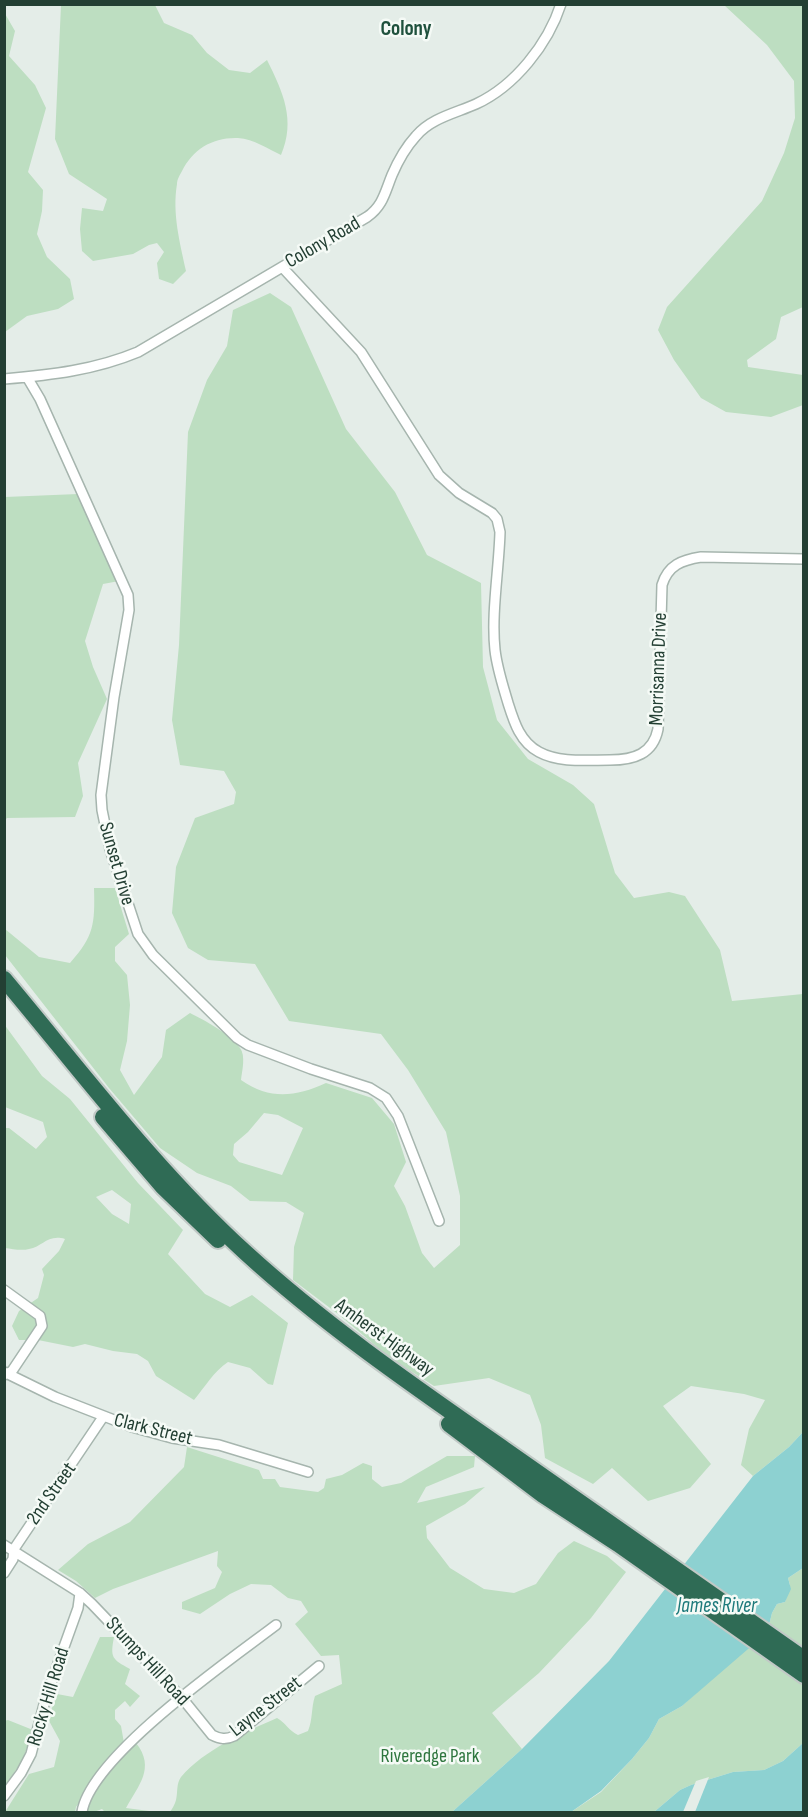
<!DOCTYPE html>
<html>
<head>
<meta charset="utf-8">
<style>
  body { margin:0 }
  #map { position:relative; width:808px; height:1817px; overflow:hidden; background:#e4ede8; font-family:"Sofia Sans Condensed",sans-serif }
  canvas { display:block }
  .frame { position:absolute; inset:0; border:6px solid #233f33; pointer-events:none }
</style>
</head>
<body>
<div id="map">
<canvas width="808" height="1817"></canvas>
<div class="frame"></div>
</div>
<script>
const ctx = document.querySelector('canvas').getContext('2d');
ctx.lineJoin = 'round';
function fill(path, color) { ctx.fillStyle = color; ctx.fill(path, 'evenodd'); }
function stroke(path, color, width, dash) { ctx.strokeStyle = color; ctx.lineWidth = width; ctx.lineCap = dash ? 'butt' : 'round'; ctx.setLineDash(dash || []); ctx.stroke(path); }
function drawText(font, color, halo, rows, align = 'center') {
  ctx.font = font + ' "Sofia Sans Condensed",sans-serif'; ctx.lineWidth = 5; ctx.setLineDash([]); ctx.textBaseline = 'middle'; ctx.strokeStyle = halo; ctx.fillStyle = color; for (const [text, x, y, turn = 0] of rows) {
    ctx.save(); ctx.translate(x, y); ctx.rotate((+turn || 0) * Math.PI / 180); ctx.textAlign = isNaN(turn) ? turn : align; if (halo) ctx.strokeText(text, 0, 0); ctx.fillText(text, 0, 0); ctx.restore();
  }
}
fill(new Path2D(`
  M61,5H155L164,23L192,35L207,53L229,70L250,73L267,60C283,92 296,120 281,155C268,149 254,139 238,138C213,137 193,149 182,171C180,175 177,179 177,184C172,213 180,243 186,271L173,284L159,279L157,263L164,252L157,243L149,245L133,254L93,261L82,251L80,229L82,208L103,211L107,199L69,174L55,139Z
  M724,5H803V307L781,317L776,339L747,360L748,367L803,375V405L771,417L726,412L701,398L674,360L658,330L667,307L762,201L784,153L795,118L794,81L767,45Z
  M4,12L15,31L9,56L35,85L46,108L28,172L43,190L42,211L37,234L47,257L70,279L74,299L58,309L27,316L5,332Z
  M270,293L291,307L346,429L395,492L427,555L481,583L483,667L497,720L528,759L573,785L594,804L615,873L634,898L669,892L685,896L720,950L732,1001L803,994V1432L789,1447L753,1476L741,1465L749,1429L765,1400L744,1394L691,1386L663,1406L711,1464L690,1488L648,1501L612,1468L593,1484L545,1458L541,1425L530,1395L489,1378L434,1386L389,1357L338,1314L293,1280L294,1247L304,1213L286,1202L250,1201L231,1186L197,1173L160,1148L109,1088L5,955V929L39,957L70,963C94,936 95,924 94,888H115L129,934L115,947V961L127,975L130,1005L127,1041L120,1070L134,1095L162,1057L166,1030L190,1013C204,1020 232,1035 240,1048C246,1056 242,1071 241,1080C270,1100 295,1097 326,1083L372,1098L394,1124L406,1162L394,1186L405,1206L422,1253L434,1268L460,1245V1196L446,1132L408,1070L381,1034L289,1021L255,964L208,960L188,948L172,913L176,867L195,818L234,804L236,792L224,771L180,765L172,720L179,645L188,432L207,380L227,346L233,310ZM264,1113L278,1115L303,1128L282,1175L239,1162L233,1155L234,1144L248,1132Z
  M78,494L119,581L103,584L85,641L93,667L107,699L78,763L83,796L75,817L7,818L5,820V497Z
  M4,1024L42,1076L70,1099L138,1183L183,1230L168,1254L205,1294L230,1307L252,1295L288,1323L273,1385L268,1384L250,1368L228,1362C214,1371 205,1387 194,1400L156,1376L148,1361L137,1354L113,1351L85,1344L73,1347L38,1340H19L12,1326L19,1311L38,1298L44,1275L42,1269L59,1251L65,1239C47,1234 43,1247 29,1249C22,1251 12,1249 5,1248V1128H9L36,1149L47,1137L43,1122L5,1107ZM112,1190L131,1204L129,1224L112,1214L96,1197Z
  M187,1447L259,1470L263,1479H275L280,1487L318,1492L324,1488L326,1479L342,1475L363,1463L372,1466V1479L382,1487L401,1483L447,1456H475L474,1467L426,1487L417,1503L485,1487L465,1504L426,1526L427,1538L450,1568L484,1589L514,1593L536,1584L558,1553L574,1541L607,1556L626,1572L591,1618L539,1673L492,1713L522,1749L452,1812H170C172,1809 175,1804 176,1800C178,1792 176,1784 181,1777C204,1750 245,1732 277,1718C286,1723 289,1731 298,1735L308,1731C313,1719 311,1708 315,1696L342,1684L339,1655L321,1656L295,1624L308,1612L301,1601L288,1598L271,1585L251,1584L230,1594L200,1614L182,1609V1602L215,1588L222,1572L217,1566L218,1551L113,1589L95,1598L76,1581L58,1570L88,1544L130,1522L184,1467Z
  M803,1568V1743L783,1761L764,1770L733,1772L691,1785L680,1790L654,1812H571L601,1792L632,1759L649,1738L659,1719L682,1706L769,1625L772,1613L777,1604L785,1602L790,1585L788,1578Z
  M100,1637H114C110,1658 112,1659 130,1669L125,1684L140,1696L130,1707L125,1701L115,1710V1719L121,1726L124,1743L76,1807L75,1812H5L29,1774L54,1767L60,1741L48,1719L57,1694L73,1697Z
  M8,1720L33,1730L23,1759L5,1787L4,1721Z
  M136,1743C156,1768 138,1786 126,1808L157,1812H105L102,1809L94,1812H87C96,1784 114,1762 136,1743Z`), '#bddec1');
fill(new Path2D(`
  M803,1432V1568L788,1578L791,1589L785,1602L777,1604L772,1613L769,1625L755,1643L682,1706L659,1719L649,1738L632,1759L601,1791L571,1812H452L522,1749L609,1661L753,1476L789,1447Z
  M803,1743L804,1811L801,1812H654L680,1790L691,1785L733,1772L764,1770L783,1761Z`), '#8dd1d1');
fill(new Path2D(`
  M709,1777L695,1812H683L696,1781Z`), '#e4ede8');
const street = new Path2D(`
  M282,267L361,352L439,475L459,493L492,513L497,519L500,532C499,569 491,614 495,650C497,668 503,686 508,703C514,722 520,742 539,752C559,763 587,760 610,760C634,760 653,754 658,729L662,585C668,565 682,560 701,557L804,559
  M27,377L40,399L128,595L129,610L114,697L101,795L102,810L110,849L138,934L153,955L237,1038L248,1045L311,1069L370,1088L386,1098L398,1116L439,1221
  M4,379C51,375 95,370 138,352L367,217C383,206 385,192 392,175C398,161 406,147 416,136C431,118 456,113 476,104C515,86 548,44 561,4
  M4,1290L40,1316L42,1326L12,1371L4,1375
  M4,1372L55,1397L132,1427L172,1438L219,1445L308,1472
  M4,1545L80,1593L92,1604L182,1698L212,1735C220,1739 226,1740 234,1736L319,1666
  M4,1573L13,1559L14,1549L103,1417
  M4,1796L21,1773L31,1754L46,1697L78,1608L80,1593
  M82,1812C91,1756 230,1660 276,1625`);
const highway = new Path2D(`
  M4,979C82,1072 156,1171 246,1253C326,1326 415,1387 504,1449C604,1519 704,1589 804,1659
  M103,1117L163,1187L218,1240
  M449,1424L543,1495L618,1544L804,1675`);
stroke(street, '#a6b5ae', 12);
stroke(highway, '#c1c9c6', 20);
stroke(street, '#fff', 9);
stroke(highway, '#2f6b55', 16);
drawText('20px', '#233f33', '#f5faf6', [
  ["Colony Road",323,243,-30],
  ["Morrisanna Drive",659,669,-88],
  ["Sunset Drive",116,864,74],
  ["Amherst Highway",384,1338,36],
  ["Clark Street",153,1430,14],
  ["2nd Street",52,1494,-55],
  ["Stumps Hill Road",147,1662,47],
  ["Rocky Hill Road",49,1697,-73],
  ["Layne Street",266,1707,-38]
]);
drawText('20px', '#2e763e', '#f5faf6', [
  ["Riveredge Park",430,1757]
]);
drawText('bold 21px', '#1f513d', '#f5faf6', [
  ["Colony",406,30]
]);
drawText('italic 21px', '#1d7a7b', '#f5faf6', [
  ["James River",717,1607]
]);
</script>
</body>
</html>
